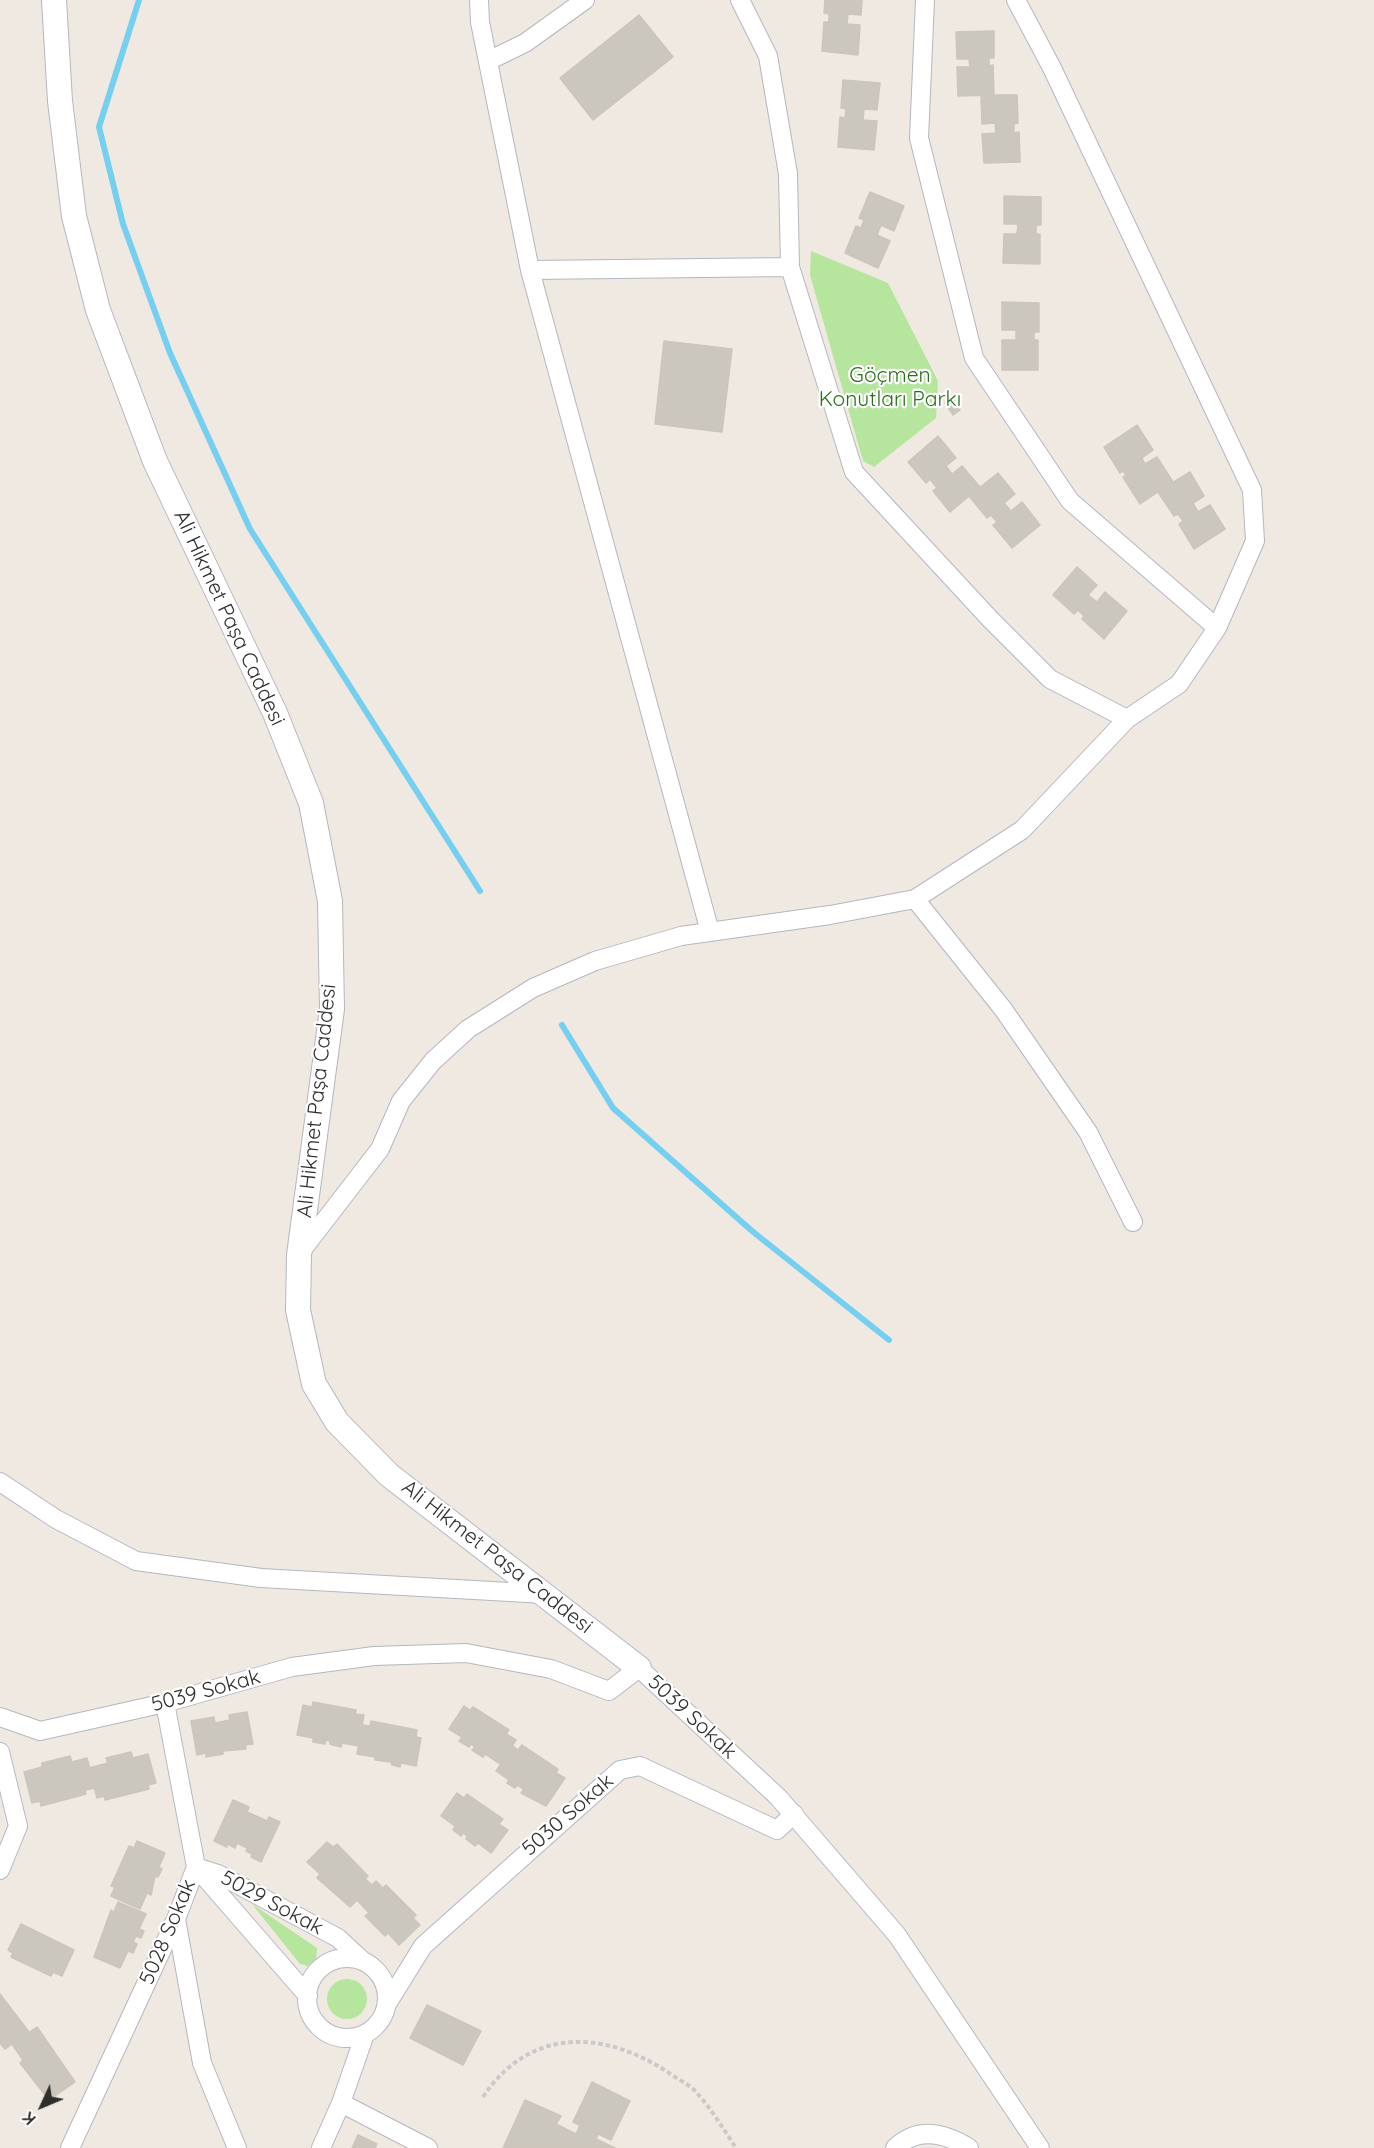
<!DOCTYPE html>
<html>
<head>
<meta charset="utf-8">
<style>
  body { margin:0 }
  #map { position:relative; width:1374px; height:2148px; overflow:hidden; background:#efe9e1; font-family:Quicksand,sans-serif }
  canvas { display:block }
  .north { position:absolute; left:12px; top:2076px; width:60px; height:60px; -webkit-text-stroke:4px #fff; paint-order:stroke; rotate:226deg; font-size:16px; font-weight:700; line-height:24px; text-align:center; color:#2e2e2e }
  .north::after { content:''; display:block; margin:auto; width:21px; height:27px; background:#2e2e2e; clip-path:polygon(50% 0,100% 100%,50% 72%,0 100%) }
</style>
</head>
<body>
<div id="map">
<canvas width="1374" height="2148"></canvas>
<div class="north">K</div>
</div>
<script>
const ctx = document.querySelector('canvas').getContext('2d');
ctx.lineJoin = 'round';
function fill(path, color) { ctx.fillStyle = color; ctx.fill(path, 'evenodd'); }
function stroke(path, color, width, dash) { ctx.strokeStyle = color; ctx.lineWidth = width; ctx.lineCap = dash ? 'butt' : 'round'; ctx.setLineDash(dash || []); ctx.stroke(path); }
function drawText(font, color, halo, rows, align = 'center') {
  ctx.font = font + ' Quicksand,sans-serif'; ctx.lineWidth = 4.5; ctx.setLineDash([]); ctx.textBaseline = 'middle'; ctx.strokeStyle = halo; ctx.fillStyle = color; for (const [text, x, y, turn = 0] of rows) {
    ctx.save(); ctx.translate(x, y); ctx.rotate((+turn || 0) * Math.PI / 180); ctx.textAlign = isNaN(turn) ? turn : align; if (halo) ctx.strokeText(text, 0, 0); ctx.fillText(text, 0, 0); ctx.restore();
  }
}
fill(new Path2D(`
  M811,251L888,283L938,381L936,418L874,467L863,461L810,275Z
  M252,1904L317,1948L316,1959L308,1966L300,1964Z
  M327 1999a20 20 0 1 1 40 0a20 20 0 1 1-40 0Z`), '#b6e59e');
stroke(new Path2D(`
  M139,0L99,127L123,224L170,353L250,529L480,891
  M562,1025L613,1108L752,1231L889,1340`), '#75cff0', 6);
const building = new Path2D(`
  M825,0H862L861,15L848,14L847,24L860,25L858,55L822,51L824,22H829V14L824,13Z
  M639,15L673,57L593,120L560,78Z
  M994,31V58H989V66L993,65L994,95L958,96L957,67H970L969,59H957L956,32Z
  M843,80L880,83L877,110L864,109L863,120L877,121L874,150L838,147L840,117L845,118L846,109L841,108Z
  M981,95H1017L1018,123L1014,124V133L1019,132L1020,162L984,163L982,134L996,133L995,123L982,124Z
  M870,192L904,206L894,231L881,225L877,235L890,241L878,268L845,253L856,226L861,228L864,220L859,218Z
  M1004,196L1041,197V225H1036V234H1040V264L1003,263L1004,234H1017L1018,224H1004Z
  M1002,302L1039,303V332H1034V340H1038V370H1002V340H1016V330H1002Z
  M664,341L732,349L722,432L655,424Z
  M953,398L960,410L953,415L945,403Z
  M1137,425L1153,450L1142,458L1145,464L1157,457L1173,482L1140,504L1123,477L1126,475L1123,471L1120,473L1104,447Z
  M938,436L956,458L946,466L952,474L962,466L980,487L950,512L933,491L937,488L930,479L926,483L908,462Z
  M1190,472L1204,496L1193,503L1198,512L1210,505L1225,529L1194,549L1179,524L1183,521L1178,514L1174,516L1158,492Z
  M998,473L1015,494L1004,503L1011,511L1022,502L1040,525L1012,548L993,525L997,522L991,515L987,518L969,496Z
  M1077,567L1097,585L1088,595L1097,602L1105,592L1127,611L1104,639L1082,619L1084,616L1078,610L1074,614L1053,595Z
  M313,1702L356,1710L355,1714L364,1715L359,1746L342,1743L341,1747L330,1744V1741L326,1740L325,1744L313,1742V1738L297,1735L303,1705L312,1707Z
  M464,1706L470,1710L473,1707L509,1730L506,1734L516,1740L500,1764L485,1754L483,1757L472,1750L475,1747L471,1744L469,1747L459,1741L462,1737L449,1729Z
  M247,1712L253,1744L245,1745L246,1749L223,1751V1754L206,1757V1753L197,1755L191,1721L214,1717L215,1723L230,1720L229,1715Z
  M371,1721L417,1730L416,1737L421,1738L416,1766L401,1763L400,1767L392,1765L391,1762L375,1760V1757L357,1754L362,1725L370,1726Z
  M522,1745L558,1769L556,1773L565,1778L546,1806L521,1793L524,1789L517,1785L515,1788L507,1783L509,1780L496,1771L513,1746L518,1750Z
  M131,1752L133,1758L148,1754L156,1783L148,1785L149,1789L105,1800L104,1796L97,1798L89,1768L108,1763L106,1758Z
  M70,1756L72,1762L87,1758L95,1788L85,1790L86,1794L41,1806L40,1801L32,1803L24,1772L42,1767V1763Z
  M457,1793L464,1798L467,1794L503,1819L499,1824L508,1830L491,1853L478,1843L475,1846L466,1839L467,1836L463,1833L461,1836L453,1830L455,1826L441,1816Z
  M233,1800L249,1807L247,1812L267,1821L269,1817L280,1822L261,1862L251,1857L252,1854L246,1851L247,1848L237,1843L235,1848L228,1844L227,1847L214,1841Z
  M137,1841L165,1853L159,1867L162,1869L158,1877L155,1876L151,1895L147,1893L140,1909L111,1896L115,1887L111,1886L129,1846L134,1848Z
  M327,1842L333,1847L337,1844L368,1876L365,1879L372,1885L350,1907L317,1878L320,1874L307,1862Z
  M376,1881L383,1888L386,1885L416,1915L413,1918L420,1925L399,1945L388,1933L385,1936L365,1916L369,1913L357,1900Z
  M118,1902L146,1914L139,1929L144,1931L141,1938L136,1936L133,1942L137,1944L133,1953L128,1951L120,1968L94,1957L111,1910L114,1912Z
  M21,1924L74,1950L62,1976L53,1972L51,1976L11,1957L13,1953L8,1950Z
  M0,1994L29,2032L5,2049L0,2043Z
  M427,2005L481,2031L463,2065L410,2038Z
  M37,2027L75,2082L49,2100L20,2063L23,2060L12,2044Z
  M592,2082L630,2101L611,2140L573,2122Z
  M525,2100L561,2116L556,2124L576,2134L580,2125L598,2134L596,2139L615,2148H503Z
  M358,2135L377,2144L375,2148H352Z`);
fill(building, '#cbc7bf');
stroke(building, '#cbc5ba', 1.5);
const minor = new Path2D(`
  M479,0L480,22L530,270L710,932
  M740,0L768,56L788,174L790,267L854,472L991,620L1050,679L1127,719
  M925,0L919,138L974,358L1070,501L1217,628
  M490,60L525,43L585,0
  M530,270L790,267
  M915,899L1003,1009L1088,1132L1133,1222
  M299,1254L380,1149L401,1101L433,1061L468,1029L533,988L595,961L681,936L830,915L915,899L1022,830L1127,719L1179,684L1217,628L1255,541L1252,490L1052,68L1016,0
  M0,1482L56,1519L136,1561L261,1578L545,1594
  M0,1717L40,1731L165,1703L292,1667L374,1656L466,1653L551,1669L609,1691L639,1668L778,1797L897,1935L1040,2148
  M0,1752L18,1826L0,1870
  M196,1867L218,1874L338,1938L364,1962
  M196,1867L308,1996
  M176,1919L202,2063L237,2148
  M307 1998a40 40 0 1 1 80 0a40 40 0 1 1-80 0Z
  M387,2004L423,1946L620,1770L640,1766L777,1830L794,1814
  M341,2103L428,2148
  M70,2148L176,1919L196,1867L165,1703
  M321,2148L341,2103L365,2034
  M895,2148C918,2126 945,2133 969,2148`);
const secondary = new Path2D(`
  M54,0L60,101L74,216L98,310L155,461L275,713L311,803L330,901L332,1009L299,1255L298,1310L314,1384L337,1422L389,1475L639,1668`);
stroke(minor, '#b4b7c1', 20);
stroke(secondary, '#b4b7c1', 26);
stroke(new Path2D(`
  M483,2097C530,2026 605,2030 669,2073C677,2079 689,2084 696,2092C711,2108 724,2130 736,2148`), '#c9c9c9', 4, [4.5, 3]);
stroke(minor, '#fff', 18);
stroke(secondary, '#fff', 24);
drawText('21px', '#2c6e1b', '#fff', [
  ["Göçmen",890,376],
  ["Konutları Parkı",890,400]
]);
drawText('21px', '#2e2e2e', '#fff', [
  ["Ali Hikmet Paşa Caddesi",229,618,65],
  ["Ali Hikmet Paşa Caddesi",317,1101,-84],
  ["Ali Hikmet Paşa Caddesi",497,1557,38],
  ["5039 Sokak",206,1691,-15],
  ["5039 Sokak",692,1717,43],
  ["5030 Sokak",568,1815,-41],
  ["5029 Sokak",272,1903,28],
  ["5028 Sokak",168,1932,-67]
]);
</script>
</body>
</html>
